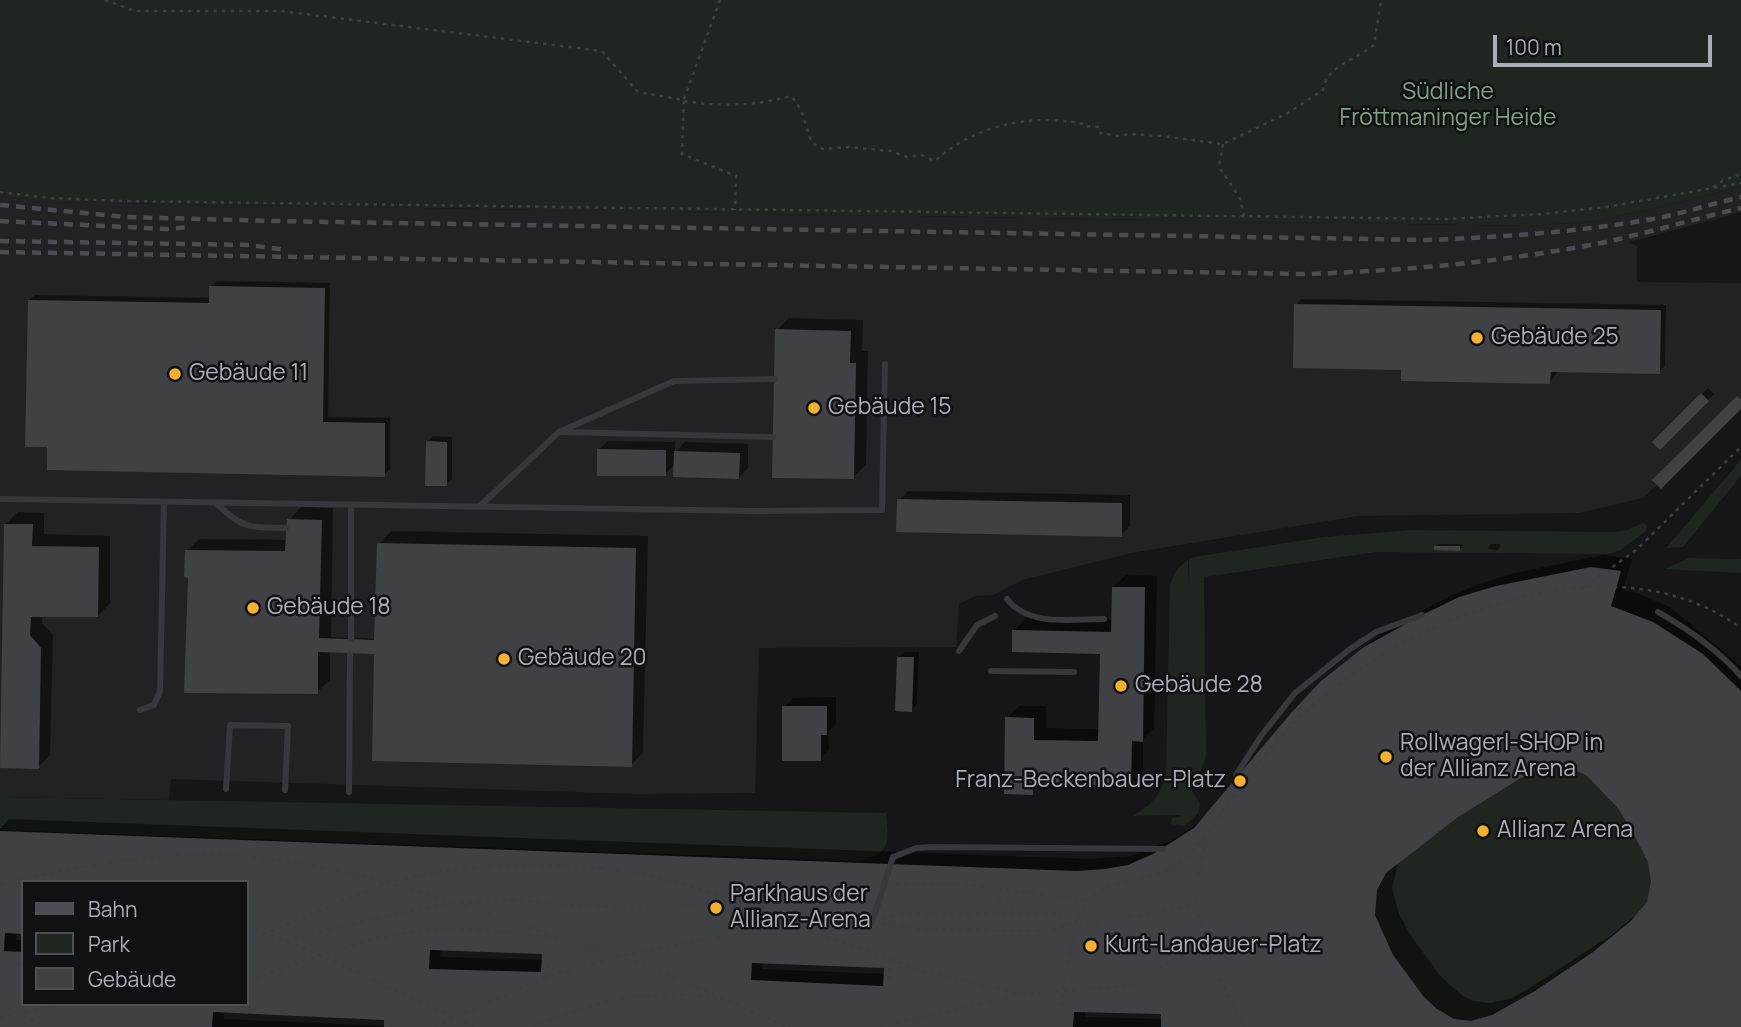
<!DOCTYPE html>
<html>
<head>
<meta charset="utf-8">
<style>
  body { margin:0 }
  #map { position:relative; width:1741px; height:1027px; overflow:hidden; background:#161618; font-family:Manrope,sans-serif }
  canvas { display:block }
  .legend { position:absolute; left:21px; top:880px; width:228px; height:126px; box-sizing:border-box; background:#111113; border:2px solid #4d4f55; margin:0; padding:9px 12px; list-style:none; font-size:21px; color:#a8adb8 }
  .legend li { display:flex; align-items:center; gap:14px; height:35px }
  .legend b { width:35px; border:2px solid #4d4f55 }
  .scale { position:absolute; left:1493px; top:35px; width:219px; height:32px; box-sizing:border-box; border:4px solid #a8adb8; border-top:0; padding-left:9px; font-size:21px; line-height:24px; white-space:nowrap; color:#a8adb8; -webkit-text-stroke:5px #111113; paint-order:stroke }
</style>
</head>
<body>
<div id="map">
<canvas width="1741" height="1027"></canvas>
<ul class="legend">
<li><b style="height:9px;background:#4a4c52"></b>Bahn</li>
<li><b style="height:19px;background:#1e261f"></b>Park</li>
<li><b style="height:19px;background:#404145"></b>Gebäude</li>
</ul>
<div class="scale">100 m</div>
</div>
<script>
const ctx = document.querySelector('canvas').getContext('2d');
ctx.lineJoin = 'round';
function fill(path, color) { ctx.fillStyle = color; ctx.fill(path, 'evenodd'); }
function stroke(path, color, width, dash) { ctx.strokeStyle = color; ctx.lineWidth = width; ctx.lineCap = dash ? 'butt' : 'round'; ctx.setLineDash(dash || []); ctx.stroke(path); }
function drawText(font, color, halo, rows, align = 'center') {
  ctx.font = font + ' Manrope,sans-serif'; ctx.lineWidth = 5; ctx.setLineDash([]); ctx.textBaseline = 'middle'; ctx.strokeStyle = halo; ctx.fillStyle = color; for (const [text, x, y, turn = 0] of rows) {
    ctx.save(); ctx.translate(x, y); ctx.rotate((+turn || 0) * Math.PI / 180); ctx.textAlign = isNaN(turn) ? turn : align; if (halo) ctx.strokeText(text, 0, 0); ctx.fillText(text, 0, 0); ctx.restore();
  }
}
fill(new Path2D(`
  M1741,186V212L1630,242L1637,246V282L1741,283V407L1643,498L1579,513L1358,516L1131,553L1022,580L993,595L975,596L959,604L956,647L759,648L755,793L639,794L171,779L169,800L0,797V196L53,202L1527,226L1597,221L1698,198Z`), '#222225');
fill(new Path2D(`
  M0,0H1741V186L1698,198L1597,221L1527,226L53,202L0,196Z
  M1741,460V476L1683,547L1666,548Z
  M1643,523L1647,525L1646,531L1619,551L1608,554L1376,552L1204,577L1206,755C1204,768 1196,778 1192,791L1200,803L1198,814L1184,826L1171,824L1172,818L1180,817V815L1133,816C1153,803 1159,797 1166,775L1170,584L1177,569L1188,560V586L1189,560L1194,557L1325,537L1411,530L1615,532L1627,530Z
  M1689,558L1741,559V573L1665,569Z
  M1542,604L1741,1027H1260Z
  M0,797L886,813C889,843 891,854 858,861L0,830Z`), '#1e261f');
fill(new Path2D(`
  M217,281L330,283L328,417L390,418V469L384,475L49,446L29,300L35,295L211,298V287Z
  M1301,299L1666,305L1665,366L1659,372L1559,370L1550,382L1403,368L1296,305Z
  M789,318L863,320L862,351H868L866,465L853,477L777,330Z
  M1708,388L1714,394L1660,447L1655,442Z
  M433,436L452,437V479L446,484L427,442Z
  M608,441L675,442V453L685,442L748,444V468L739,477L675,464L665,474L598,450Z
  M908,491L1130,495V526L1121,535L899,500Z
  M301,507L333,508L331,637L377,639L379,544L391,531L648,536L643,753L631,765L377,650L330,651V680L317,692L190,576L187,551L199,539L288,540L289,520Z
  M18,512L44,513V534L110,536V603L98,616L42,615V623L53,635L50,755L38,767L6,524Z
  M1438,544H1462V547L1459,549L1436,546Z
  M1491,544H1500V547L1498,550L1488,549Z
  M1604,555L1632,559L1623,590L1637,593L1670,607L1741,666V1027H0V829L9,819L1090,859L1130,856L1177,838L1203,819L1292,714L1336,669L1379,635L1436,603L1473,586L1510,574ZM1549,764L1564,765L1587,773L1618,806L1650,861L1653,882L1651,894L1644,909L1613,934L1528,989L1512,998L1491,1003L1473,1001L1463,996L1442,978L1411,936L1399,914L1392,888L1399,860L1457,815L1520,776ZM23,882H247V1004H23V940H16ZM441,949L544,952L543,960L440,957ZM763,962L886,967V974L762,969ZM224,1011L386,1018V1026L224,1019ZM1085,1011L1163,1013V1019L1085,1017Z
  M1126,575L1157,576L1154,728L1143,739V772L1130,785L1044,782L1032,793L1007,718L1019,706H1046V728L1100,729L1102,652L1014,631L1026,618L1113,620V587Z
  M905,652H919L917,704L912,710L899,657Z
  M836,697V724L829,731V750L820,759L784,707L793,698Z`), '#0007');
fill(new Path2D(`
  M209,286L325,288L323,422L385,423V477L47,470V447H25L28,300L209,303Z
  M1294,304L1661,310L1660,374L1551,372L1550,384L1401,381V370L1293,368Z
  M775,329L851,331L850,363H856L854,479L772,478Z
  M1701,393L1709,401L1660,450L1652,442Z
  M1737,396L1741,399V409L1661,489L1652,480Z
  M426,441L447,442V486H425Z
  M597,449L666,450V476H597Z
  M674,451L740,453L739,479L673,477Z
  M897,499L1122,503V537L896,532Z
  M287,519L322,520L319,638L374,640L377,543L636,548L632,767L372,761L374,654L318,652V694L184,693L188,578L184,577L185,550L285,551Z
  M4,524H33L32,546L99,547L98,617H31L30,635L41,648L39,769L0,768Z
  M1434,546H1460V551L1434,550Z
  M1591,567L1621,571L1611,606L1653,622L1703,654L1741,691V1027H1161V1014L1074,1012L1073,1027H384V1020L213,1012L212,1027H0V831L1077,871L1105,869L1128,865L1153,854L1194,828L1291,713L1321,681L1364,647L1422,615L1459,597L1496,586ZM1550,766H1564L1586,775L1617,807L1631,829L1648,862L1651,882L1647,902L1631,921L1593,952L1535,991L1492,1015L1471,1021L1454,1019L1437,1009L1424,997L1393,955L1375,915L1377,890L1386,873L1458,817L1521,778ZM23,882H247V1004H23V952L4,951L5,933L23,934ZM430,950L542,954L541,972L429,969ZM752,963L884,968L883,986L751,980Z
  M1112,587H1145L1143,742L1132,741L1131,786L1033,783V795L1004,794L1005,717L1034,718V740L1098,741L1100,654L1012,652V630L1111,632Z
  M897,657H914L912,712L895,711Z
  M782,706H827V735H821V761H782Z`), '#404145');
stroke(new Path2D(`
  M105,0L135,11H281L602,51L638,92L684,100L682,154L736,176L735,210
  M684,99L720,0
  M684,101C721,107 754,106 791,96C804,109 805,126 812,143L823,149L849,147L891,151L907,157L921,155L935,161C974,125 1032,113 1084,124L1085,126L1099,127L1100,133L1119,136L1130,134L1162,136L1223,144L1288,113L1323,90C1326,66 1357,59 1374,45L1381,0
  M1223,144L1219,167L1240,198L1244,216
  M1713,187L1722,181L1741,174
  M0,192L51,198L121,201L1446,219L1542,214L1606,207L1741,183
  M1585,587L1636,550L1741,447
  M1254,768C1267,754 1279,738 1293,724C1396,620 1609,532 1741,628
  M1206,839C1203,853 1199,868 1198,882C1193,935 1221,982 1245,1027
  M0,883C56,872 112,860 169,856C265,848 367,875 457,904
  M896,884L970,885L1082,900L1086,901L1075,925L1102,926
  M0,885L23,887
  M998,901H1011V914
  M1086,901L1107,887L1165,872L1183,861L1206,836L1241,784
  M464,906L652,968L788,1027
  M1129,917L1198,904
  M883,919L903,914H1059L1066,925
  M883,924L918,929L1050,931L1066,925H1075L1062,992V1027
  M247,926L323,956L474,1027
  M247,941L389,882L444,871L492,866L535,865L591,867L649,875L732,898L796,926L923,971L1021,994L1136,985
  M286,941L363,921L441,905L512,900L585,906L678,907L797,890L875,883
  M0,957L23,965
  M1158,968L1205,943
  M548,976L549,959
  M890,980V959
  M247,981C303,962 360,938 419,931C465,925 513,933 559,938
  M0,1005L46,1027
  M0,1017L61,1004
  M391,1027V1025
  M434,1027L548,976L619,956L719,937L796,926L862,923
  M532,1027C595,1000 653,987 722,999
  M880,1027L1018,995`), '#3d3f44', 2.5, [3.5, 5]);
stroke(new Path2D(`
  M561,432L773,437
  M0,499L754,511L882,510L885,364
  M216,503C244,530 249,527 286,528
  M480,506L559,432L674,381L775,379
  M1007,599C1029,627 1071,619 1104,619
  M1658,612C1688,629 1718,650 1741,676
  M351,639V505
  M959,651L977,625L995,616
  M991,671L1074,672
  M140,710L154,705L160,691L164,502
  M1236,775L1261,736L1295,693L1350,649L1376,632L1422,615
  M226,789L230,725L288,726L285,790
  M349,792L350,654
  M872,922L893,857L916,848L932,847L1163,849`), '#37383d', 6);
stroke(new Path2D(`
  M0,205L126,217L274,221L1429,240C1502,237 1575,232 1647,220C1679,215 1710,204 1741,197
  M0,221L167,229L190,227
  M0,241L249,245L286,250
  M0,252L1303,274C1403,271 1502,262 1601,243C1648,233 1694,219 1741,208`), '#4a4c52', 4.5, [9, 7]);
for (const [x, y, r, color] of [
  [1477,338,7,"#f2b134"],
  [175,374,7,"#f2b134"],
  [814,408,7,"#f2b134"],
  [253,608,7,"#f2b134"],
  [504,659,7,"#f2b134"],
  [1121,686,7,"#f2b134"],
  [1386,757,7,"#f2b134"],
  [1240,781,7,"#f2b134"],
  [1483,831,7,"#f2b134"],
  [716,908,7,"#f2b134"],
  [1091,946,7,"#f2b134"]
]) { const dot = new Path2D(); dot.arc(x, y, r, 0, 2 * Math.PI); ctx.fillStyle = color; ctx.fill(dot); stroke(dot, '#111113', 2.5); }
drawText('23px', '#7fa381', '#111113', [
  ["Südliche",1448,93],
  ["Fröttmaninger Heide",1448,119]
]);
drawText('23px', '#a8adb8', '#111113', [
  ["Gebäude 25",1491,338],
  ["Gebäude 11",189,374],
  ["Gebäude 15",828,408],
  ["Gebäude 18",267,608],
  ["Gebäude 20",518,659],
  ["Gebäude 28",1135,686],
  ["Rollwagerl-SHOP in",1400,744],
  ["der Allianz Arena",1400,770],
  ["Franz-Beckenbauer-Platz",1226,781,"right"],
  ["Allianz Arena",1497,831],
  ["Parkhaus der",730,895],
  ["Allianz-Arena",730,921],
  ["Kurt-Landauer-Platz",1105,946]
], 'left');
</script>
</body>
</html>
